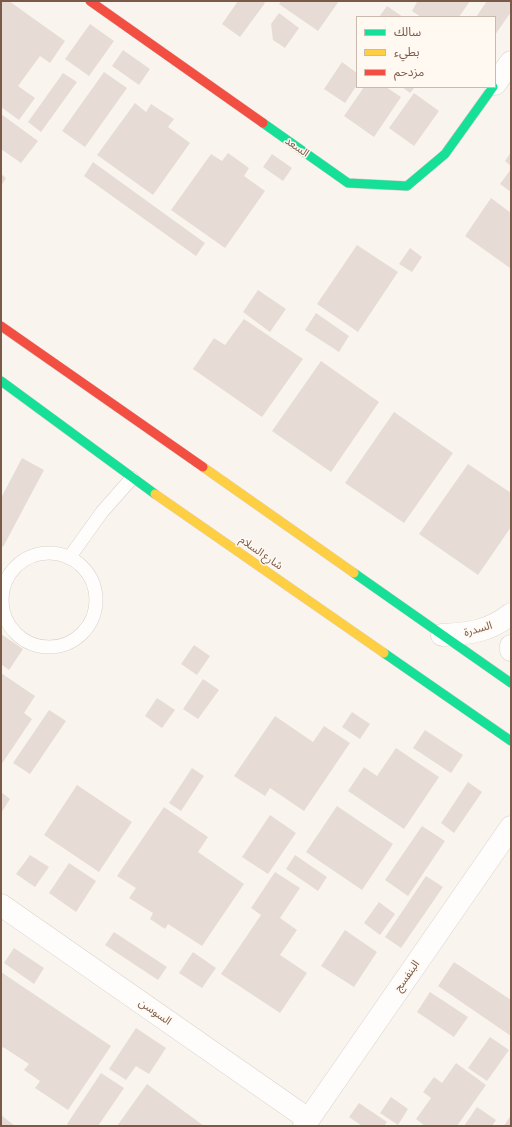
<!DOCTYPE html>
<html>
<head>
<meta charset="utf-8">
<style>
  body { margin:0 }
  #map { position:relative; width:512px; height:1127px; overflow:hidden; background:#f9f4ee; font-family:"Alegreya Sans","Noto Sans Arabic",sans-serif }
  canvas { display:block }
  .frame { position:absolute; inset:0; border:2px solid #7b5949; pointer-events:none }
  .legend { position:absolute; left:356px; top:16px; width:140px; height:72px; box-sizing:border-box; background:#fff9f1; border:1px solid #cab9ae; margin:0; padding:5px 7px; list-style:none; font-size:12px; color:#7b5949 }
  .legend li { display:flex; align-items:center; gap:8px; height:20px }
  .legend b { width:20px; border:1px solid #cab9ae }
</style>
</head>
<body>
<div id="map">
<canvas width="512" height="1127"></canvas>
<div class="frame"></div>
<ul class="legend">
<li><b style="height:5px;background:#16e098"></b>سالك</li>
<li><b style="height:5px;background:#ffcf43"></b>بطيء</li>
<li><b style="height:5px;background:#f24e42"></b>مزدحم</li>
</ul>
</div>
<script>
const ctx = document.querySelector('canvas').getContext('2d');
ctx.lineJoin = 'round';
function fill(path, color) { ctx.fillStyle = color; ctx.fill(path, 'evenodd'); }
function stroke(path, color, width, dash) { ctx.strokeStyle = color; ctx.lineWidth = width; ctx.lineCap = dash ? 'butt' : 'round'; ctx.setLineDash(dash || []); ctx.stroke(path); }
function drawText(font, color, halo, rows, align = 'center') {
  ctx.font = font + ' "Alegreya Sans","Noto Sans Arabic",sans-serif'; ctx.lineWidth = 3; ctx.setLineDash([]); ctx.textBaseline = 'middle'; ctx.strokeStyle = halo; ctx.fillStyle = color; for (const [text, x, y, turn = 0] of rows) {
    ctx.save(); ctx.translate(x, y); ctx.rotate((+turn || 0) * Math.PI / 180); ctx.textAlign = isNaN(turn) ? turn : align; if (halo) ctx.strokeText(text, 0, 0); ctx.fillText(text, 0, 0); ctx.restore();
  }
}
fill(new Path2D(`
  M1,1H9L65,41L50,63L40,56L18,86L35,98L19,120L1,107Z
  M238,1H263L265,3L240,37L222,24Z
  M281,1H339L318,31L279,4Z
  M415,1H470L459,17H421L412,11L417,2Z
  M487,1H511V12L495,35V17H476Z
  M387,6L403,17H379Z
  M279,13L299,28L285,48L273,40L271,24Z
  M90,24L114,41L89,76L65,59Z
  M123,50L150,69L139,85L112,66Z
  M342,62L357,73V85L345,103L324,89Z
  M104,72L127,88L85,147L62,131Z
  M63,73L77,82L41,132L28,122Z
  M364,87H386L401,97L374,137L344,116Z
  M402,87H415L410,93Z
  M414,93L439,111L414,146L389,128Z
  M135,103L146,112L151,104L174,119L168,127L190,143L153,195L97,155Z
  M1,114L38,141L21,163L1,149Z
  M511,152V166L505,161Z
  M228,153L249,168L244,176L265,191L225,248L171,210L211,154L222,161Z
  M272,154L292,168L283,181L263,167Z
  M93,162L205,243L196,256L84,176Z
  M511,169V192L500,184Z
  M1,174L6,178L1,186Z
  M491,198L511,213V266L510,268L465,236Z
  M357,245L398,272L358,332L317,304Z
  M410,248L422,257L412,272L399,264Z
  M258,290L286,309L270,332L243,312Z
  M316,313L349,336L339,352L305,330Z
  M244,319L303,359L262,417L193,369L214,338L225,345Z
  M321,361L379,402L331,472L272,431Z
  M394,412L453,453L404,523L345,483Z
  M22,458L44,470L3,547L1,546V498Z
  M468,464L511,493V527L478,575L419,534Z
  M1,634L23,649L9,670L1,664Z
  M194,645L210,656L197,675L181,664Z
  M1,673L35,696L24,713L32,719L1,765Z
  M203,679L219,690L198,719L183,709Z
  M157,698L175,710L162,728L145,716Z
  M49,710L66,721L30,774L13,763Z
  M352,712L370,724L360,739L342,727Z
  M275,716L313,742L324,726L350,743L304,811L270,788L265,796L234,776Z
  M425,730L463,755L451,773L413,748Z
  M396,748L439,777L404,829L348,791L364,767L377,776Z
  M192,768L204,776L181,811L169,803Z
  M468,782L482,792L454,833L441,823Z
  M77,785L132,822L99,872L44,835Z
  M1,792L10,799L1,813Z
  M337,806L393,844L362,890L306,852Z
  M164,807L208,837L198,852L244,884L202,946L168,924L165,929L150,919L153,913L129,898L136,888L117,876Z
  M270,815L296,833L268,874L242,857Z
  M422,826L445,841L408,896L385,880Z
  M30,855L49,867L35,887L16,874Z
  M295,855L327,877L318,891L286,869Z
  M69,863L96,881L76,912L49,893Z
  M275,872L300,888L280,918L297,930L280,955L307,973L280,1013L221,974L261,915L251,908Z
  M426,876L443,887L401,948L385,937Z
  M379,902L395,914L380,935L364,923Z
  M345,930L377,952L354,987L321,966Z
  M114,932L167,967L158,980L105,945Z
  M14,948L44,968L34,984L4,963Z
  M193,952L216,968L202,988L179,973Z
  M454,962L511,1000V1036L438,986Z
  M1,972L111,1046L68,1110L35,1088L40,1081L24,1070L29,1064L3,1047L1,1050Z
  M430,992L468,1017L454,1037L417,1012Z
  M136,1028L166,1048L149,1074L136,1066L126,1080L109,1069Z
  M490,1037L509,1050L487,1081L468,1068Z
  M456,1063L486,1085L457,1126H425L416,1119L431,1098L423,1092L434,1077L442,1083Z
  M101,1073L124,1088L98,1126H71L67,1124Z
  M147,1084L204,1126H117Z
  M391,1097L408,1109L398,1125L380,1113Z
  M359,1103L387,1122L384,1126H362L349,1117Z
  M477,1107L496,1120L492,1126H464Z
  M1,1115L15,1126H1Z
  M511,1115V1126H504Z`), '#e6dcd5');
const lane = new Path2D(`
  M2 600a47 47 0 1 1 94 0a47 47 0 1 1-94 0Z
  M69,558L102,512L132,478`);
const street = new Path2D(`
  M495,84L511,62
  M442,635C469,634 490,631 511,614
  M511,646V650
  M1,905L308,1119
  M304,1126L511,827`);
const fast = new Path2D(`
  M263,123L348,183L407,186L445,154L493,87
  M1,381L155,494
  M354,573L511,683
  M384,653L511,741`);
const slow = new Path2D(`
  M203,467L354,573
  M155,494L384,653`);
const jam = new Path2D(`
  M90,1L263,123
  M1,326L203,467`);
stroke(lane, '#d9d1cc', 14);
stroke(street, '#d9d1cc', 23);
stroke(fast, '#d9cfc9', 10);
stroke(slow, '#d9cfc9', 10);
stroke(jam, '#d9cfc9', 10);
stroke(lane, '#fefdfc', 13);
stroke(street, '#fefdfc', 22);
stroke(fast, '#16e098', 9);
stroke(slow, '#ffcf43', 9);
stroke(jam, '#f24e42', 9);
drawText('11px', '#7b5949', '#fff9f1', [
  ["السعد",297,147,35],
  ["شارع السلام",261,553,35],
  ["السدرة",478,629,-16],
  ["البنفسج",407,976,-55],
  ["السوسن",155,1012,35]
]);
</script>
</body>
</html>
